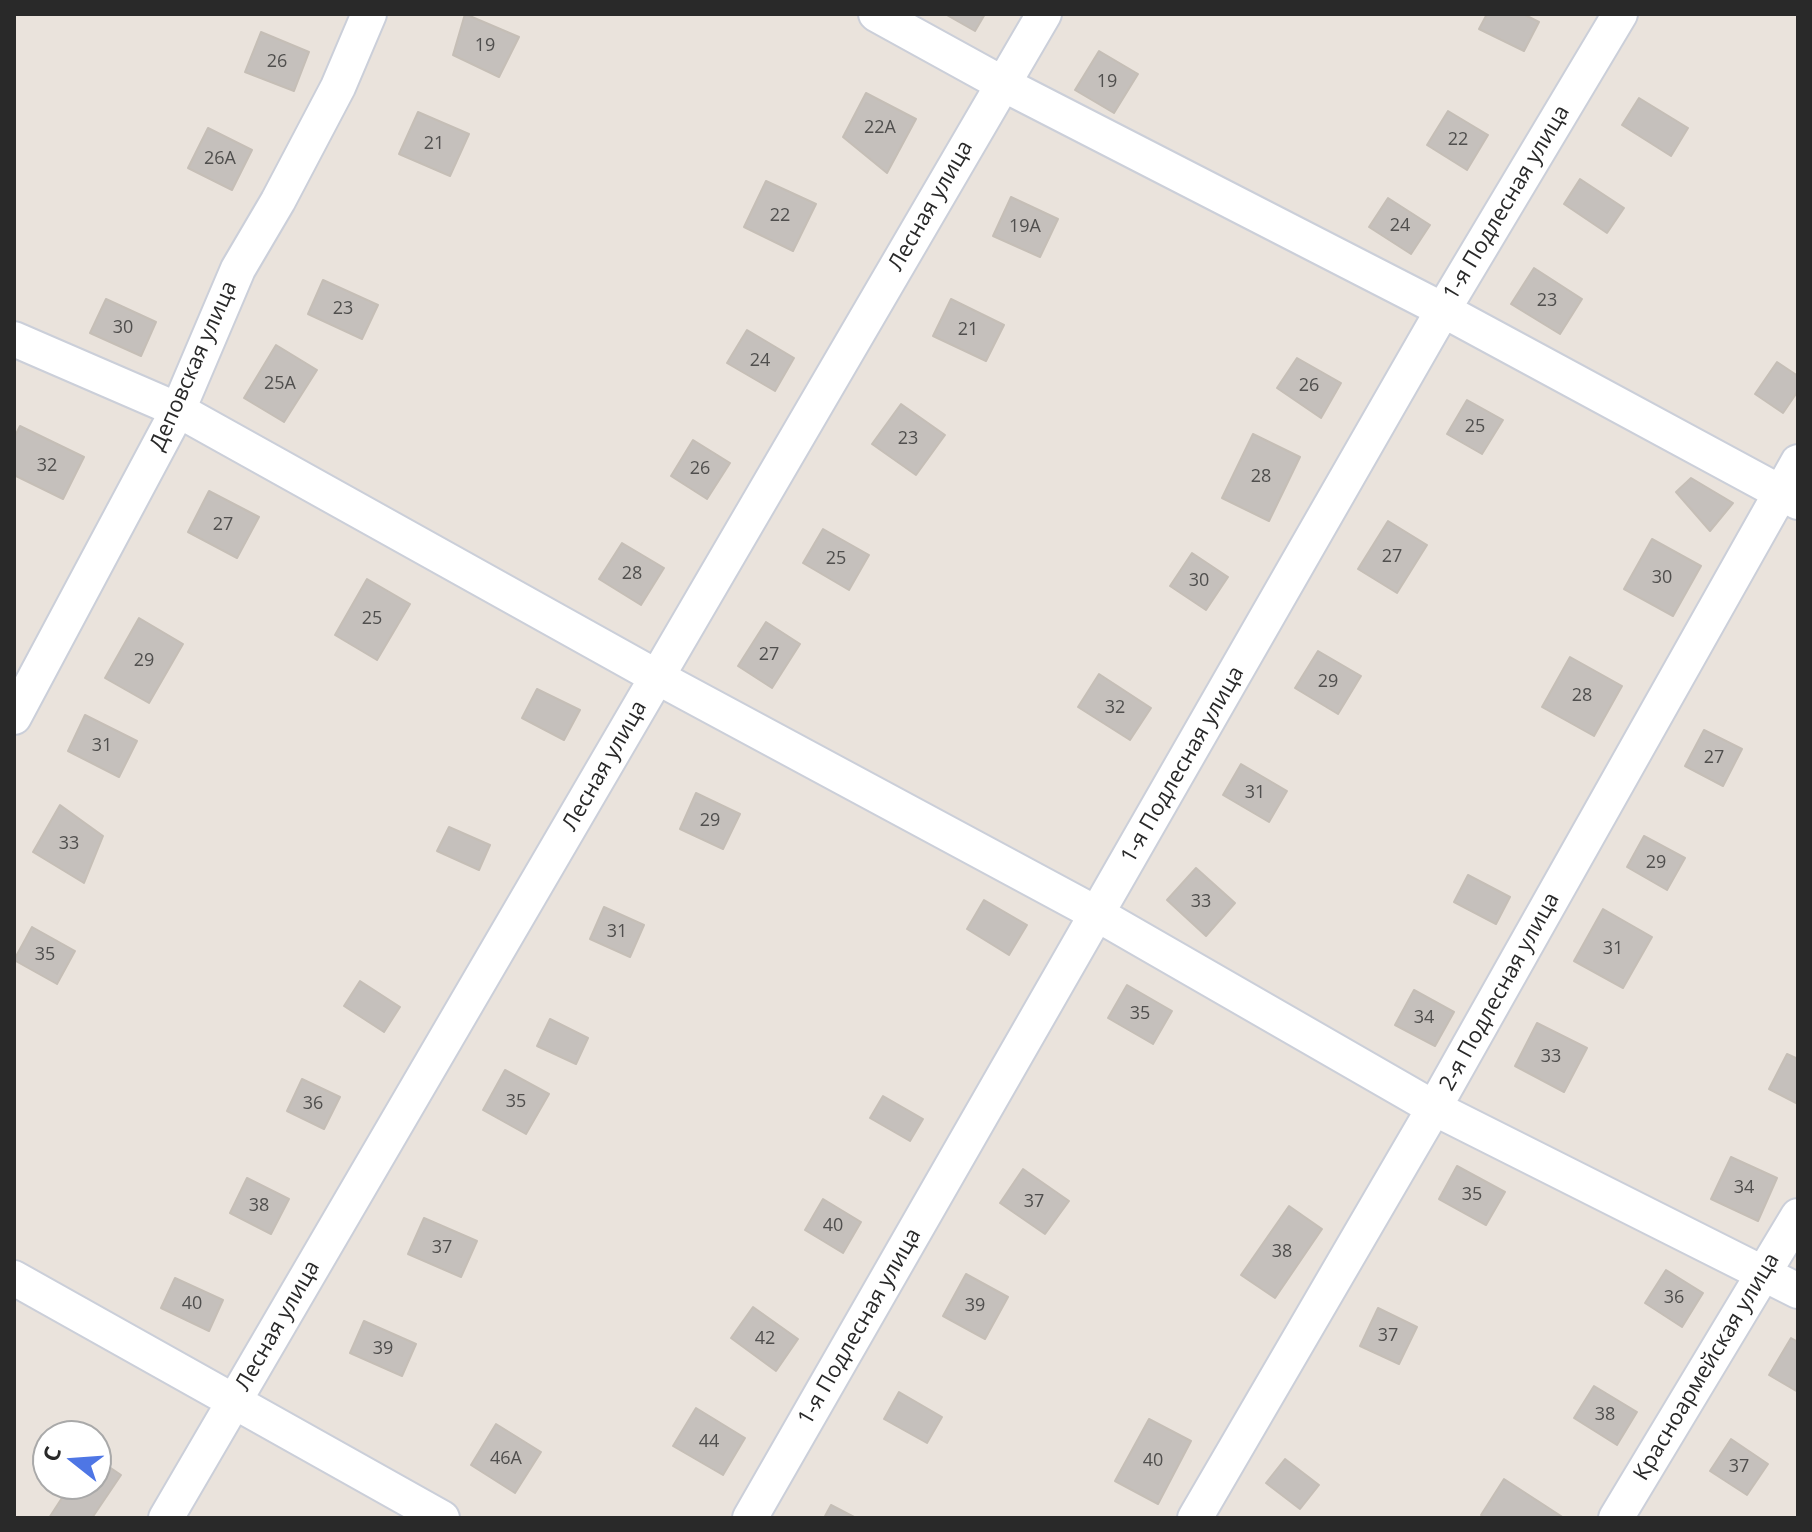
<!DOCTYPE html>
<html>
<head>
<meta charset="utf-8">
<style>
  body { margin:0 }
  #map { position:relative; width:1812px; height:1532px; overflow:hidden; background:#eae3dc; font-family:"Open Sans",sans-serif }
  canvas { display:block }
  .frame { position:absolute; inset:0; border:16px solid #292929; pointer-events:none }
  .north { position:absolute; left:32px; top:1420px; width:80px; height:80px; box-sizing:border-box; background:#fff; border:2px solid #a9a9a9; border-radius:50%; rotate:287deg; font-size:22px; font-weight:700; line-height:32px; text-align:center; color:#292929 }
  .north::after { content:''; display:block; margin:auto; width:28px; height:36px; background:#4e76e5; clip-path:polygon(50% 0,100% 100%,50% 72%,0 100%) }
</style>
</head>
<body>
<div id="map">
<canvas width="1812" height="1532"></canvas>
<div class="frame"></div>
<div class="north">С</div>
</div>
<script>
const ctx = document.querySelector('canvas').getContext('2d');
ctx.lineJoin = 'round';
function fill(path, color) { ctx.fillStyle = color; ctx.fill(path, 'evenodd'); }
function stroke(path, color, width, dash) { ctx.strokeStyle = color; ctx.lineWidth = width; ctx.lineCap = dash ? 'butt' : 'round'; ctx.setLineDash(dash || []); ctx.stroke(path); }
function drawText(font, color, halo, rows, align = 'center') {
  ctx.font = font + ' "Open Sans",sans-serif'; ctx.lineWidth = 6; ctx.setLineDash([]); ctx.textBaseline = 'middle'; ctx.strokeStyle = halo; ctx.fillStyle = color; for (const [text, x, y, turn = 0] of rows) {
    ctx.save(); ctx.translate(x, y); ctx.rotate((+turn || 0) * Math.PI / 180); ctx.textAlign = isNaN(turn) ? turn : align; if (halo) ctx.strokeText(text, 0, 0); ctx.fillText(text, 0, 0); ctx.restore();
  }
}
const building = new Path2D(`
  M465,14L519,37L499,77L453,55Z
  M945,14H985L975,31Z
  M1487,14H1523L1539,22L1524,51L1479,29Z
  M261,32L309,52L294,91L245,72Z
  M1099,51L1138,74L1114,113L1075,90Z
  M866,93L916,119L887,173L843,137Z
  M1639,98L1688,128L1671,156L1622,125Z
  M1448,111L1488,135L1467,170L1427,145Z
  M418,112L469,134L450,176L399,154Z
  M208,128L252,150L232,190L188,168Z
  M1580,179L1624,208L1607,233L1564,204Z
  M766,181L816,204L793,251L744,227Z
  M1011,197L1058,219L1040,257L993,236Z
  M1388,198L1430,225L1411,254L1369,227Z
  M1534,268L1582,299L1560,334L1511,304Z
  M323,280L378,305L362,339L308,314Z
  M106,299L156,322L141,356L90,333Z
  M951,299L1004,325L986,361L933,336Z
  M747,330L794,358L775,391L727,363Z
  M276,345L317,370L284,422L244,398Z
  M1297,358L1341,383L1321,418L1277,388Z
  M1777,362L1798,376V391L1783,413L1755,394Z
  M1467,400L1503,420L1482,454L1447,434Z
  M901,404L945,435L916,475L872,444Z
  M20,426L84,457L63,499L14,475V438Z
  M1253,434L1300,457L1269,521L1222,498Z
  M693,440L730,463L707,499L671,476Z
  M1691,478L1733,503L1710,531L1676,492Z
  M209,491L259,517L237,558L188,532Z
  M1388,521L1427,545L1397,593L1358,569Z
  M823,529L869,555L849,590L803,563Z
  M1652,539L1701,566L1673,616L1624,589Z
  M622,543L664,568L641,605L599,579Z
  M1192,553L1228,577L1206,610L1170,586Z
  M367,579L410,604L377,660L335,635Z
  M139,618L183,644L149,703L105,678Z
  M766,622L800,644L772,688L738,666Z
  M1318,651L1361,676L1338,714L1295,688Z
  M1570,657L1622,686L1594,736L1542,707Z
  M1099,674L1151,708L1130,740L1078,707Z
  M537,689L580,710L564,740L522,718Z
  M85,715L137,741L119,777L68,751Z
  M1704,730L1742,749L1723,786L1685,766Z
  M1241,764L1287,791L1269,822L1223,795Z
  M696,793L740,814L723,849L680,829Z
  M60,805L103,836L84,883L33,852Z
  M449,827L490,845L479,870L437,851Z
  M1644,836L1685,858L1667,890L1627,867Z
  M1196,868L1235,903L1206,936L1167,900Z
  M1468,875L1510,897L1496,924L1454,902Z
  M984,900L1027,925L1009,955L967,929Z
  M604,907L644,925L630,957L590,939Z
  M1603,909L1652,937L1623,988L1574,961Z
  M32,927L75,951L57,984L14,960Z
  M360,981L400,1007L384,1032L344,1006Z
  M1127,985L1172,1011L1153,1044L1108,1018Z
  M1414,990L1454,1012L1435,1046L1395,1025Z
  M550,1019L588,1038L576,1064L537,1046Z
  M1537,1023L1587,1048L1564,1092L1515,1066Z
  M1787,1054L1798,1059V1104L1769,1089Z
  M505,1070L549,1094L526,1134L483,1110Z
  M302,1079L340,1097L324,1129L287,1111Z
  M883,1096L923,1119L910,1141L870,1118Z
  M1731,1157L1777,1178L1758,1221L1711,1199Z
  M1457,1166L1505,1192L1486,1225L1439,1199Z
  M1023,1169L1069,1201L1045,1234L1000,1203Z
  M247,1178L289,1199L271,1234L230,1213Z
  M823,1199L861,1222L843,1253L805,1230Z
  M1289,1206L1322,1229L1275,1298L1241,1275Z
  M424,1218L477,1241L461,1277L408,1254Z
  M1666,1270L1703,1293L1682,1327L1645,1303Z
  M966,1274L1008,1297L985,1339L943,1316Z
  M175,1278L223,1300L209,1331L161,1308Z
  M753,1307L798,1339L776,1371L731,1338Z
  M1378,1308L1417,1327L1399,1364L1360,1346Z
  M364,1321L416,1344L402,1376L350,1353Z
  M1791,1338L1798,1342V1392L1769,1375Z
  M1594,1386L1637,1412L1617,1445L1574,1418Z
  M899,1392L942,1417L927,1443L884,1419Z
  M696,1408L745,1438L723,1475L673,1446Z
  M1149,1419L1191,1441L1158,1504L1115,1481Z
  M496,1424L541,1452L515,1493L471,1465Z
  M1731,1439L1768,1464L1747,1495L1710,1471Z
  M96,1458L121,1475L92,1518H49L71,1484H96Z
  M1285,1459L1319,1485L1300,1509L1266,1483Z
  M1504,1479L1564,1518H1485L1481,1515Z
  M831,1505L856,1518H824Z`);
fill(building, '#c5c0bc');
stroke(building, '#c5beb6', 2);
const minor = new Path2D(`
  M876,14L1003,84L1443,310L1798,502
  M14,339L178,410L657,677L1097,914L1434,1108L1798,1291
  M14,717L178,410L238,269L278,201L338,87L369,14
  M14,1278L442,1518
  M166,1518L1044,14
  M750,1518L1443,310L1620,14
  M1195,1518L1434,1108L1798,462
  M1616,1518L1798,1216`);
stroke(minor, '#cbcfd9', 38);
stroke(minor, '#fff', 34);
drawText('18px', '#504f4e', null, [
  ["19",485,46],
  ["26",277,62],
  ["19",1107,82],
  ["22А",880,128],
  ["22",1458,140],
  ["21",434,144],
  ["26А",220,159],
  ["22",780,216],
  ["24",1400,226],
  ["19А",1025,227],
  ["23",1547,301],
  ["23",343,309],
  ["30",123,328],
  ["21",968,330],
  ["24",760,361],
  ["25А",280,384],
  ["26",1309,386],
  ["25",1475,427],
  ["23",908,439],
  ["32",47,466],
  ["26",700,469],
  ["28",1261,477],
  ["27",223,525],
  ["27",1392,557],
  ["25",836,559],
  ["28",632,574],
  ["30",1662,578],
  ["30",1199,581],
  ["25",372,619],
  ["27",769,655],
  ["29",144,661],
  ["29",1328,682],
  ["28",1582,696],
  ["32",1115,708],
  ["31",102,746],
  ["27",1714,758],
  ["31",1255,793],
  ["29",710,821],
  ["33",69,844],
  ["29",1656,863],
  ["33",1201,902],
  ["31",617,932],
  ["31",1613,949],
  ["35",45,955],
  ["35",1140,1014],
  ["34",1424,1018],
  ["33",1551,1057],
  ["35",516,1102],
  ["36",313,1104],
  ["34",1744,1188],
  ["35",1472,1195],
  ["37",1034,1202],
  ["38",259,1206],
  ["40",833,1226],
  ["37",442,1248],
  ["38",1282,1252],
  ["36",1674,1298],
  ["40",192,1304],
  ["39",975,1306],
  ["37",1388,1336],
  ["42",765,1339],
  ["39",383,1349],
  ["38",1605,1415],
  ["44",709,1442],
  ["46А",506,1459],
  ["40",1153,1461],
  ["37",1739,1467]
]);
drawText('22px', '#292929', '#fff', [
  ["1-я Подлесная улица",1507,203,-59],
  ["Лесная улица",931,206,-60],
  ["Деповская улица",194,366,-66],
  ["1-я Подлесная улица",1183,765,-60],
  ["Лесная улица",605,766,-60],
  ["2-я Подлесная улица",1500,992,-61],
  ["Лесная улица",278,1326,-60],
  ["1-я Подлесная улица",860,1327,-60],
  ["Красноармейская улица",1707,1367,-59]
]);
</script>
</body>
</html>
